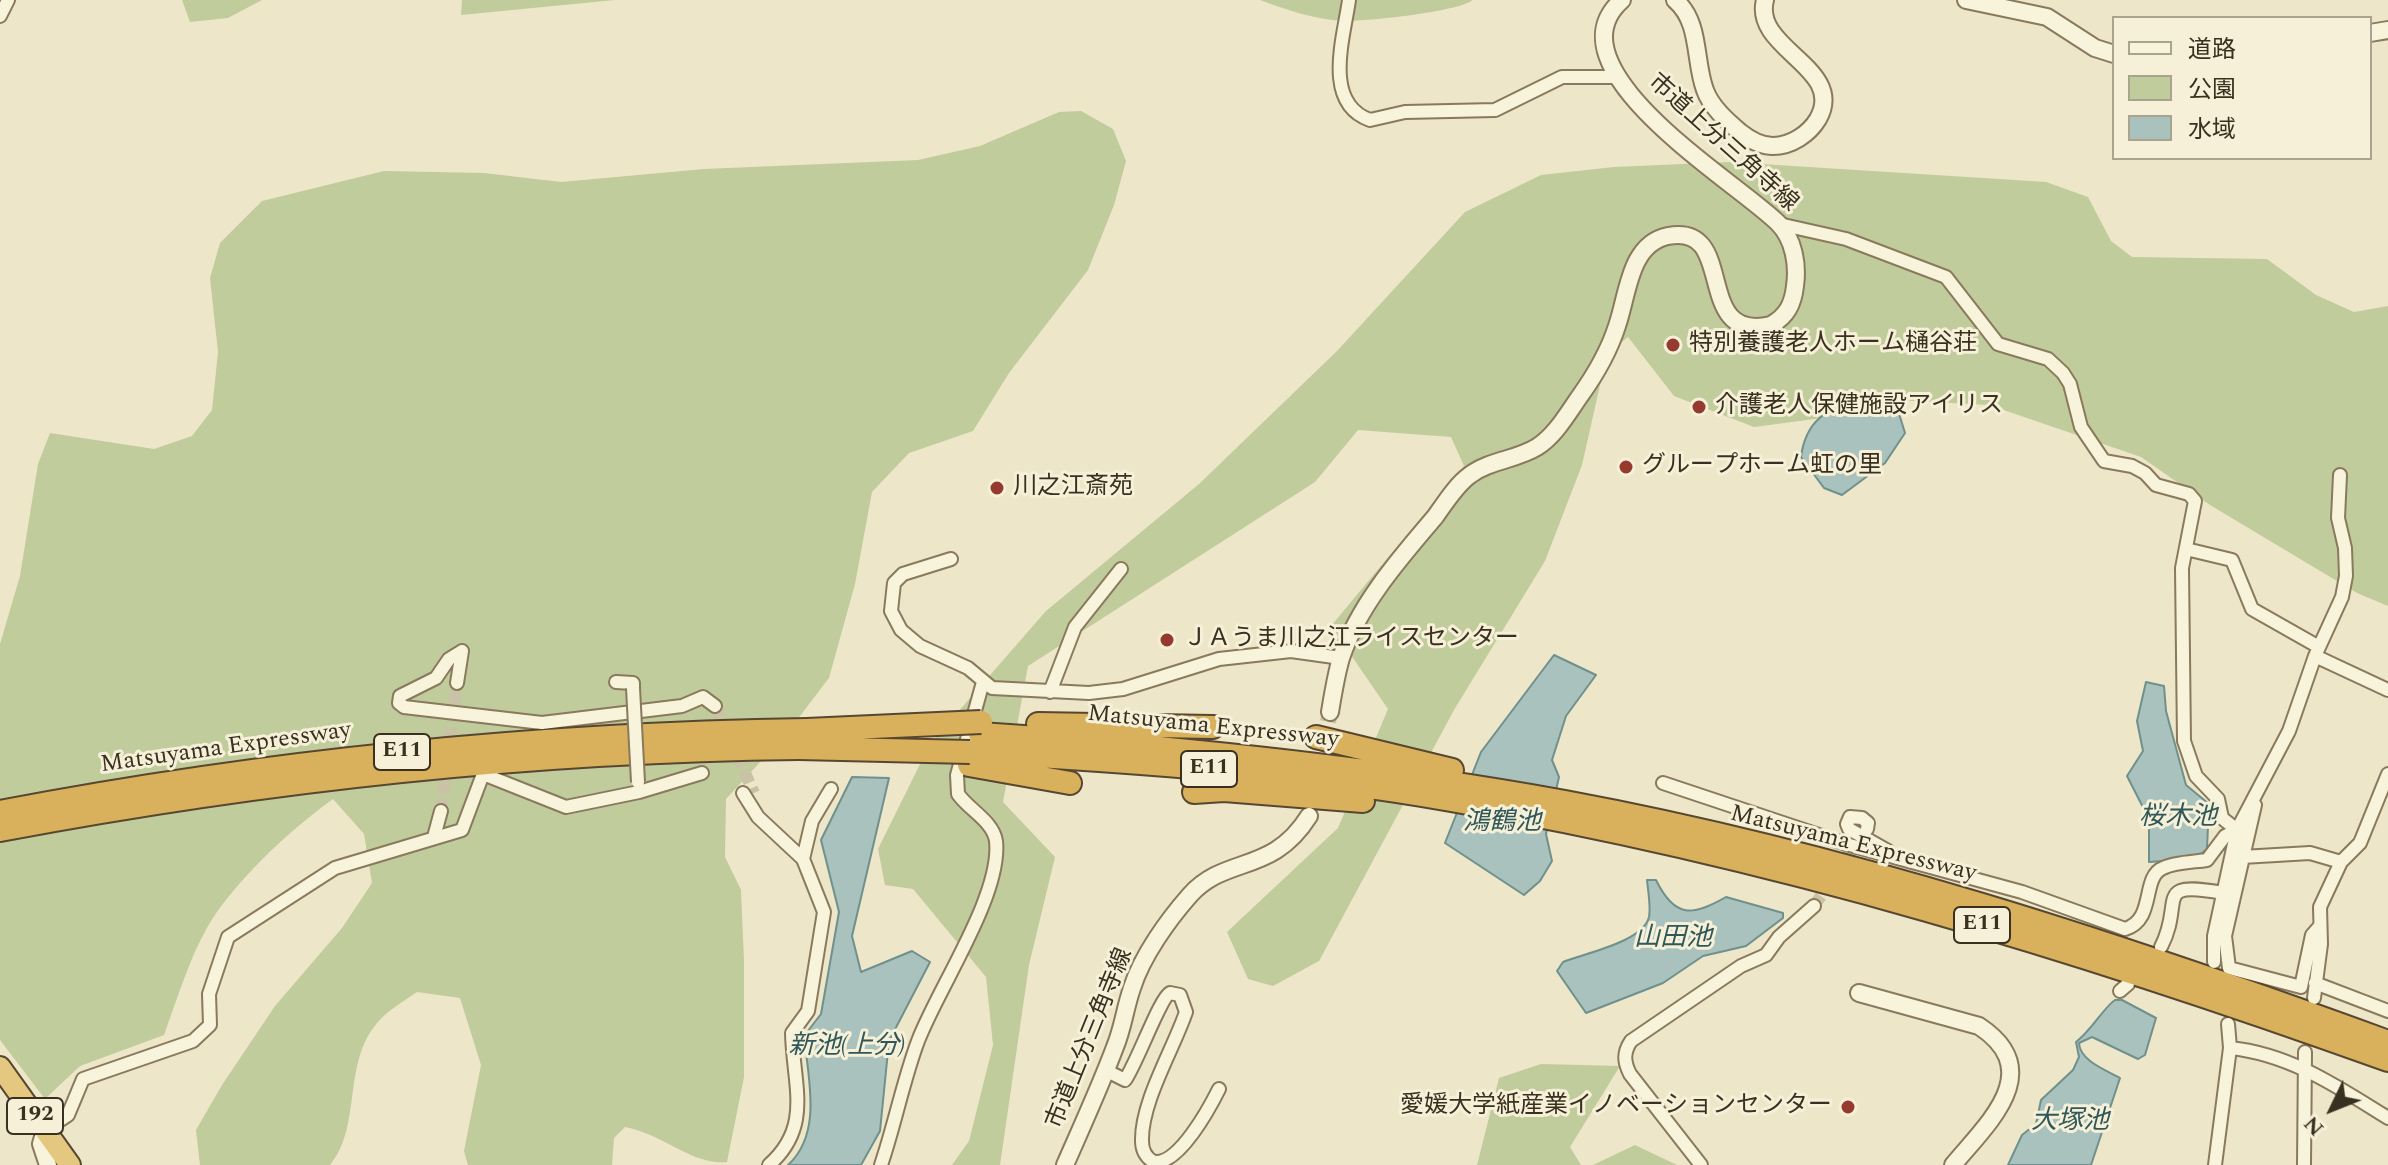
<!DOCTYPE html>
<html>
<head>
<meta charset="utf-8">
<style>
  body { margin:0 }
  #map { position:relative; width:2388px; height:1165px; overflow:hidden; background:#ede6c8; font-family:Spectral,"Noto Sans JP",serif }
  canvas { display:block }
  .legend { position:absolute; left:2112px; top:16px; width:260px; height:144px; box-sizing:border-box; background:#f5f0d7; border:2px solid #aaa38e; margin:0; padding:10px 14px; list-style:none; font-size:24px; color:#3a3020 }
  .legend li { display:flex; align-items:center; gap:16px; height:40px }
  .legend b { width:40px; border:2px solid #aaa38e }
  .north { position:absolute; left:2292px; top:1069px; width:80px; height:80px; -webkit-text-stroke:6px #f5f0d7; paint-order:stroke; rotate:227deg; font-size:22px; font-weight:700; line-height:32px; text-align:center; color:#3a3020 }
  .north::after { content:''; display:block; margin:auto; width:28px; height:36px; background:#3a3020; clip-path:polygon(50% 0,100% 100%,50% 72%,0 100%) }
</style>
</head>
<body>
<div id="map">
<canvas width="2388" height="1165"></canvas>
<ul class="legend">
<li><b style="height:10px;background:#f8f3db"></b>道路</li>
<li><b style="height:22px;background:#c1cc9c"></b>公園</li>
<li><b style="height:22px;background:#a9c2bd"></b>水域</li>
</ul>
<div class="north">N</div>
</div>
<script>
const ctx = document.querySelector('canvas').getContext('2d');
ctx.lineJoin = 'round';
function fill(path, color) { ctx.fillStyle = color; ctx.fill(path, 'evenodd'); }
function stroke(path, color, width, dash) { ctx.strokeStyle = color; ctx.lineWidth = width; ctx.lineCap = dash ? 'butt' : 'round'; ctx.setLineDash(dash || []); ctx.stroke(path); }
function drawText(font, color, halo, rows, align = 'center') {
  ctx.font = font + ' Spectral,"Noto Sans JP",serif'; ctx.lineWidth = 6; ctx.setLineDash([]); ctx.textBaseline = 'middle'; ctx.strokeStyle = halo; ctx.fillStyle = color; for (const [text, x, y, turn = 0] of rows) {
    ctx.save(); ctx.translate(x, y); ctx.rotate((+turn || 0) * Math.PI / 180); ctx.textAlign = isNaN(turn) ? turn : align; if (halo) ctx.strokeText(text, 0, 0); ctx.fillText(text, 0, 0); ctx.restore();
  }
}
fill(new Path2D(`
  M182,0H262L228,18L190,22Z
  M462,0H615L461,15Z
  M1260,0H1473C1457,12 1369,21 1345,21C1317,20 1286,10 1260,0Z
  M1081,111L1113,129L1126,161L1114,205L1088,270L1009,373L973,431L909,453L872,492L855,584L829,678L787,733L726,799L725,857L741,890L744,962V1077L727,1162C691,1165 663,1134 625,1127L614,1138L612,1165H468L464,1151L481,1065L460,998L417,992C404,1001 387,1011 377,1023C342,1064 362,1127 330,1165H200L196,1130L222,1085L275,1006L342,928L372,883L364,834L333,799C293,828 252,866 222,905C194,941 180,992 164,1035L80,1066L45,1099L0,1040V644L20,576L38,464L50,433L154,449L192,436L212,410L218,352L210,278L220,243L262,201L384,171L484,173L561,182L704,169L918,160L980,146L1059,112Z
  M1730,162L2046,182L2088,197L2111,241L2132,257L2267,259L2316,295L2354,312L2388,306V606L2357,593L2210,505L2141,457L1989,405L1895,400L1845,415L1754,427L1674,396L1628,337L1607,354L1582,465L1545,561L1454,710L1319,961L1273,986L1248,979L1227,932L1338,828L1388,709L1331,626L1464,466L1451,437L1358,430L1315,482L1028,666L1003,802L1055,857L1029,965L1000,1165H952L969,1141L993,1045L986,977L913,889L885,885L878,849L930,744L1046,611L1199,484L1337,351L1465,212L1541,175L1614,167Z
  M1541,1064L1620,1066L1570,1147L1581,1165H1477L1499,1078Z
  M1635,1145L1677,1165H1593Z`), '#c1cc9c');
const water = new Path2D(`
  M1861,397L1887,398L1897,407L1905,433L1885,463L1842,495L1824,488L1801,457C1806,418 1828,410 1861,397Z
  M1554,655L1596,675L1566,716L1552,760L1559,777L1546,834L1552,861L1540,881L1524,895L1445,843L1481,752Z
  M2146,682L2164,686L2166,711L2186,785L2209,804L2207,849L2195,859L2149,862V819L2127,776L2143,751L2137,721Z
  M852,777L889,778L852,936L861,972L912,951L930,962L889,1041L880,1131L861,1165H788C823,1133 808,1077 804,1036L821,1014L839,912L821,840Z
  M1647,880H1656C1675,919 1693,916 1726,897L1783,913V918L1746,946L1703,956L1663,983L1586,1013L1557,971L1563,962C1585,953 1643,942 1649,917C1651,906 1648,891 1647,880Z
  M2115,1000H2122L2156,1018L2145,1055L2138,1059L2092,1037L2079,1043C2080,1061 2106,1070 2120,1078L2091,1165H2008L2022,1135L2036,1124L2041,1100L2073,1070L2079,1057L2076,1042C2091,1031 2105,1006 2115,1000Z`);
fill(water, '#a9c2bd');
stroke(water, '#6f908c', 2);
stroke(new Path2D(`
  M715,706L754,793
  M441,811L457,683
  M1814,906L1861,838`), '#c9c2a6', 12, [12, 6]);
stroke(new Path2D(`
  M1309,816L1330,712`), '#c9c2a6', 16, [16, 8]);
const minor = new Path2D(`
  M1349,0C1344,37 1322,103 1370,120L1405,112L1495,110L1562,77H1615
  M0,16L8,0
  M1779,224L1846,239L1946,277L1998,344L2048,359L2063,373L2070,384L2081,427L2104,461L2132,466L2145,473L2156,485L2189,494L2195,501L2182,568L2184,741L2196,776L2218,799L2222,818L2237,830
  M2186,549L2232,560L2252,609L2319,647
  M951,559L903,574L894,583L891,611L901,630L920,646L968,668L992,688L1089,693L1123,689L1219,659L1291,651L1341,658
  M462,651L449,659L436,678L400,696L399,703L404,707L542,723L682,706L703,697L715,706
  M2315,656L2388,690
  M616,682L633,683V688
  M457,683L462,651
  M1050,692L1075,627L1121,569
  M1663,783L1846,844L2022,892L2125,929C2156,920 2141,877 2163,868C2175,862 2194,862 2207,860L2225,836L2237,830
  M743,793L758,817L803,859
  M2255,805L2225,936L2229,968L2301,987L2312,935L2320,926
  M1867,829L1868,823L1862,818L1850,817L1847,824L1849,829L1888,851
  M434,837L441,811
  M2242,857L2310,853L2341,862
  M2161,947C2185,901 2151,880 2223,893
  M2214,962V936L2237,830L2289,731L2315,656L2342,597L2346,576L2345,548L2338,518L2340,475
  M2315,983L2388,1011
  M2120,991L2128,984
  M2314,998L2321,944L2320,907L2341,862L2360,843L2388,774
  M2230,1048C2290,1054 2338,1087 2388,1118
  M1107,1071L1125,1080C1137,1063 1160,998 1170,993L1180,995L1186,1012C1173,1050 1141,1102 1142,1141C1142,1150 1146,1158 1154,1162C1179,1165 1210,1107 1219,1089
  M45,1130L68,1115L83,1079L193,1041L210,1025L209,994L228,937L335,868L462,830L483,774L566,807L639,792L702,773
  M769,1165C813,1126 793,1085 792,1033L808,1011L824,912L803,859L812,821L831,789
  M881,1165C895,1124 903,1081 918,1041C938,988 1002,895 996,841C993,821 969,810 958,794L957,775L983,682
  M1701,1165L1630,1074C1624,1062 1623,1053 1631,1041L1741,966L1766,955L1779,937L1814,906
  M2215,1165L2230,1048L2228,1024
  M2304,1165L2305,1052`);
const tertiary = new Path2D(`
  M1675,0C1701,22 1694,61 1705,90C1711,107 1727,121 1740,132C1750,140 1761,146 1773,146C1791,146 1809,134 1818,119C1847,68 1752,49 1765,0
  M1966,0L2047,17L2095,48L2114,54
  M2370,33L2388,30
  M1330,712C1333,694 1336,675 1341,658C1358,606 1400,558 1435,517C1445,503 1456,485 1470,475C1490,460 1516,460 1537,447C1555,436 1568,413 1580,396C1595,375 1609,351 1617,326C1628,295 1629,244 1668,236C1739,222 1691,344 1771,325C1787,316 1793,304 1795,286C1798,265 1794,239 1778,223C1737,182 1545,68 1622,0
  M1859,993L1979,1026C2047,1071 1988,1123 1953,1165
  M45,1130L41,1144L48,1165
  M1065,1165C1082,1126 1100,1087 1115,1047C1123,1028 1125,1008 1132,988C1142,956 1168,920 1190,895C1226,855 1272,875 1309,816`);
const trunk = new Path2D(`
  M0,1067L70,1165`);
const motorway = new Path2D(`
  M1038,724L1213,727
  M980,734C1177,747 1371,767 1565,802C1846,854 2120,944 2388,1042
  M1316,737L1452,770
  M970,752C1131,761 1292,772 1451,800C1772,855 2082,950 2388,1060
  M969,765L1070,783
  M1194,792L1224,790L1363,801
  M0,812C267,761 535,734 807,730
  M0,830C265,780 530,751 799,748`);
stroke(minor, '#89795d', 16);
stroke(tertiary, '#89795d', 20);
stroke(trunk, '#574731', 24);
stroke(motorway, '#574731', 26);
stroke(minor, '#f8f3db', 12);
stroke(tertiary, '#f8f3db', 16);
stroke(trunk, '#e4c87f', 20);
stroke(motorway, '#d9b05c', 22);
const minorBridge = new Path2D(`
  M633,688L638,782`);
const motorwayBridge = new Path2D(`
  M807,730L981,722
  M799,748L970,752`);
stroke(minorBridge, '#89795d', 16, []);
stroke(motorwayBridge, '#574731', 26, []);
stroke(minorBridge, '#f8f3db', 12);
stroke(motorwayBridge, '#d9b05c', 22);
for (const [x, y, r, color] of [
  [1673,345,8,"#963a2f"],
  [1699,407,8,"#963a2f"],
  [1626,467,8,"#963a2f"],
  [997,488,8,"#963a2f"],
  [1167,640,8,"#963a2f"],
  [1848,1107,8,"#963a2f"]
]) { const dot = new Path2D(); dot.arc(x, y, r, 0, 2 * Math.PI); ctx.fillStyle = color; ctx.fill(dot); stroke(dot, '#f5f0d7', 3); }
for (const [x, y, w] of [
  [402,752,56],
  [1209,769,56],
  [1982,925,56],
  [35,1116,56]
]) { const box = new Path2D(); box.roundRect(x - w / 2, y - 18, w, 36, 6); ctx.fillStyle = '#f5f0d7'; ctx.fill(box); stroke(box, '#3a3020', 2); }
drawText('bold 22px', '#3a3020', null, [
  ["E11",402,752],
  ["E11",1209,769],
  ["E11",1982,925],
  ["192",35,1116]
]);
drawText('24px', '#3a3020', '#f5f0d7', [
  ["市道上分三角寺線",1722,144,42],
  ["Matsuyama Expressway",1213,728,6],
  ["Matsuyama Expressway",226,749,-8],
  ["Matsuyama Expressway",1853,845,14],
  ["市道上分三角寺線",1091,1039,-68]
]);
drawText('24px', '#3a3020', '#f5f0d7', [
  ["特別養護老人ホーム樋谷荘",1689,345],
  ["介護老人保健施設アイリス",1715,407],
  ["グループホーム虹の里",1642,467],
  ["川之江斎苑",1013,488],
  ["ＪＡうま川之江ライスセンター",1183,640],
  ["愛媛大学紙産業イノベーションセンター",1832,1107,"right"]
], 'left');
drawText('italic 26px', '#305759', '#f5f0d7', [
  ["桜木池",2178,819],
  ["鴻鶴池",1502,824],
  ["山田池",1673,940],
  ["新池(上分)",847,1048],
  ["大塚池",2070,1123]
]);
</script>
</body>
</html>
